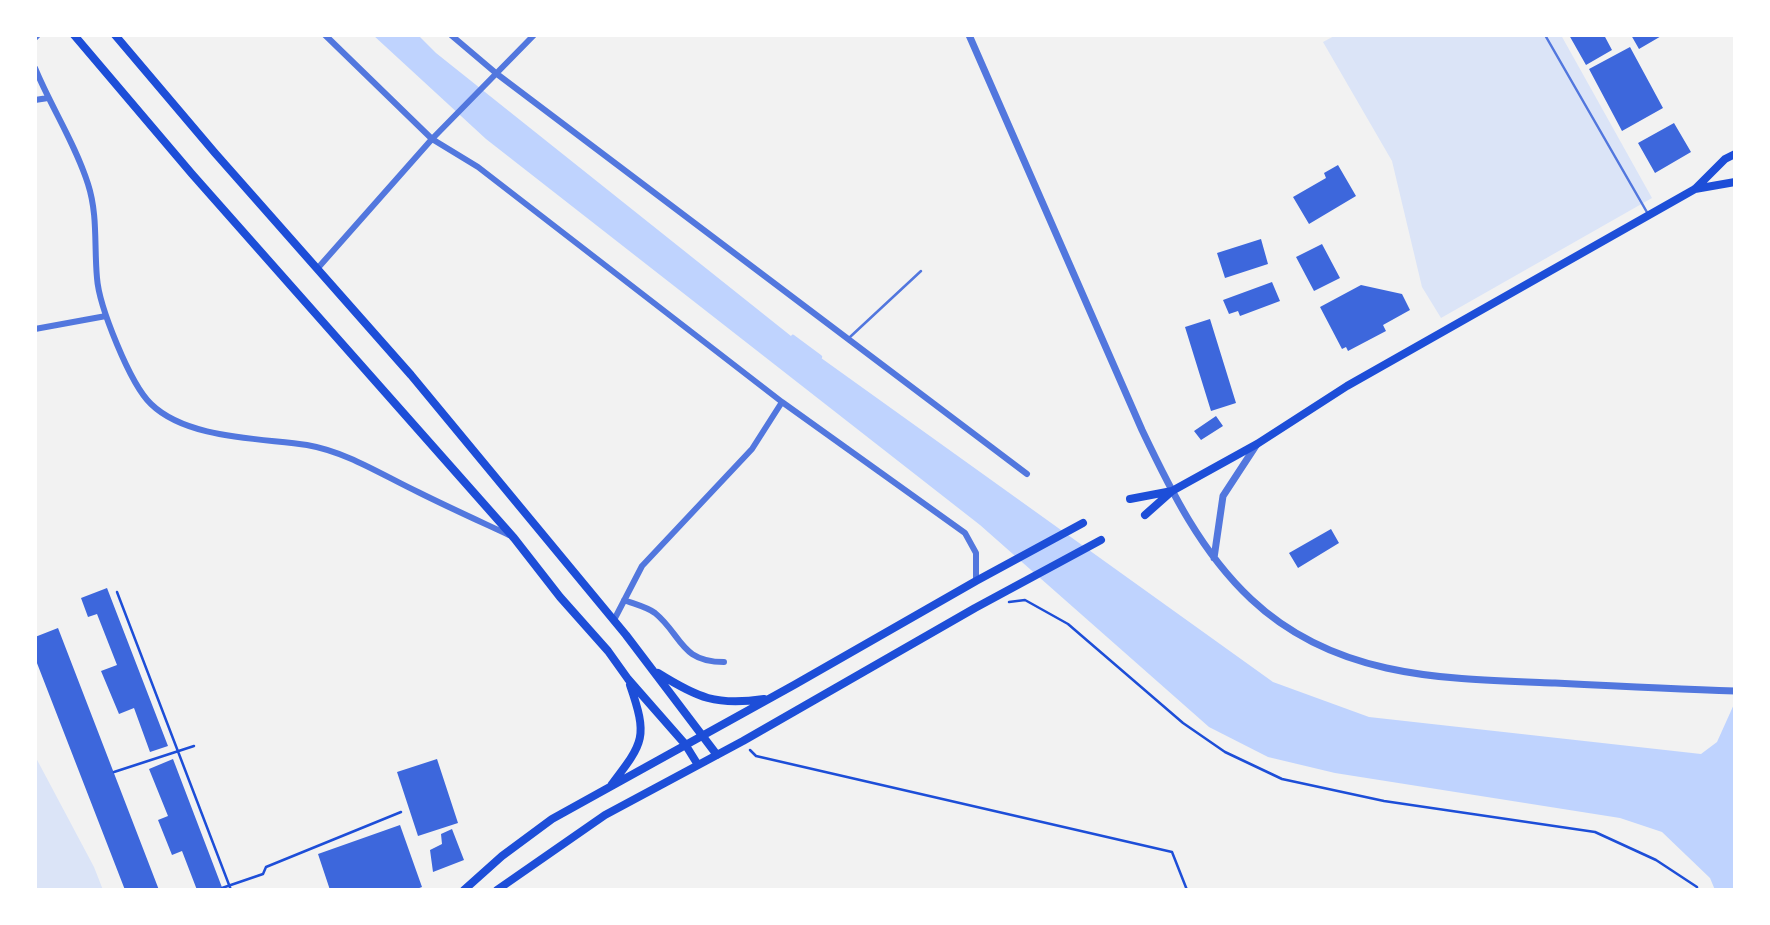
<!DOCTYPE html>
<html>
<head>
<meta charset="utf-8">
<style>
  body { margin:0 }
  #map { position:relative; width:1770px; height:925px; overflow:hidden; background:#f2f2f2; font-family:"PT Sans",sans-serif }
  canvas { display:block }
  .frame { position:absolute; inset:0; border:37px solid #fff; pointer-events:none }
</style>
</head>
<body>
<div id="map">
<canvas width="1770" height="925"></canvas>
<div class="frame"></div>
</div>
<script>
const ctx = document.querySelector('canvas').getContext('2d');
ctx.lineJoin = 'round';
function fill(path, color) { ctx.fillStyle = color; ctx.fill(path, 'evenodd'); }
function stroke(path, color, width, dash) { ctx.strokeStyle = color; ctx.lineWidth = width; ctx.lineCap = dash ? 'butt' : 'round'; ctx.setLineDash(dash || []); ctx.stroke(path); }
fill(new Path2D(`
  M1336,35H1561L1652,198L1441,318L1422,287L1392,161L1323,42Z
  M35,756L94,867L103,890H35Z`), '#dbe4f7');
fill(new Path2D(`
  M373,35H418L436,53L796,340L1273,682L1369,717L1701,754L1717,742L1735,702V890H1715L1710,878L1662,832L1620,818L1335,773L1268,757L1209,727L980,525L486,139Z`), '#bfd3fe');
stroke(new Path2D(`
  M793,337L820,357`), '#bfd3fe', 4.5);
fill(new Path2D(`
  M1569,35H1604L1612,50L1586,65Z
  M1631,35H1663L1639,49Z
  M1630,47L1663,108L1622,131L1589,69Z
  M1674,123L1691,152L1655,173L1638,143Z
  M1338,165L1356,196L1309,224L1293,197L1326,178L1324,173Z
  M1261,239L1268,264L1225,278L1217,253Z
  M1322,244L1340,278L1314,291L1296,257Z
  M1272,282L1280,301L1240,316L1238,311L1229,314L1223,300Z
  M1361,285L1402,294L1410,310L1383,325L1386,331L1348,351L1346,347L1342,349L1320,307Z
  M1210,319L1236,403L1211,411L1185,327Z
  M1216,416L1223,426L1201,440L1194,431Z
  M1331,529L1339,543L1298,568L1289,553Z
  M107,588L168,746L150,752L134,708L119,714L101,671L117,665L97,614L88,617L81,598Z
  M58,628L159,890H125L35,658V637Z
  M173,759L223,890H197L182,851L172,855L158,820L168,816L149,769Z
  M437,759L458,823L418,836L397,772Z
  M400,825L422,887L414,890H330L318,854Z
  M452,829L464,860L433,872L430,850L442,844L441,834Z`), '#3d67dc');
stroke(new Path2D(`
  M117,592L231,890
  M1009,602L1025,600L1068,624L1183,723L1225,752L1282,779L1384,801L1595,832L1656,860L1697,887V890
  M750,750L756,756L1172,852L1187,890
  M114,772L194,746
  M222,888L263,874L266,867L401,812`), '#1d4ed8', 2.5);
stroke(new Path2D(`
  M1545,35L1648,214
  M850,337L921,271`), '#5277de', 2.5);
stroke(new Path2D(`
  M325,35L432,139L478,167L782,402L965,533L976,553V581
  M451,35L497,74L1027,474
  M35,38L38,35
  M35,68C51,107 75,143 88,184C98,215 94,246 97,278C99,306 130,384 151,404C187,439 259,438 307,445C347,452 382,475 418,492C448,507 479,521 509,535
  M35,100L48,98
  M317,269L432,139L534,35
  M35,329L106,316
  M624,600C634,604 647,607 655,613C682,635 680,662 724,662
  M614,620L642,566L752,449L782,402`), '#5277de', 6);
stroke(new Path2D(`
  M969,35L1142,430C1171,491 1201,552 1251,599C1336,679 1445,679 1555,683C1615,686 1675,689 1735,691
  M1214,558L1223,496L1257,444`), '#5277de', 7);
stroke(new Path2D(`
  M74,35L192,174L514,538L560,597L608,651L628,679L685,744L698,765
  M115,35L215,153L411,375L626,635L717,755
  M1695,189L1735,182
  M1130,499L1172,491
  M1145,515L1172,491L1257,444L1347,386L1695,189L1725,159L1735,154
  M658,673C698,698 716,706 764,699
  M612,784C644,742 648,737 630,685
  M464,890L502,856L552,819L794,685L976,581L1083,523
  M497,890L605,815L743,741L975,608L1101,540`), '#1d4ed8', 8);
</script>
</body>
</html>
